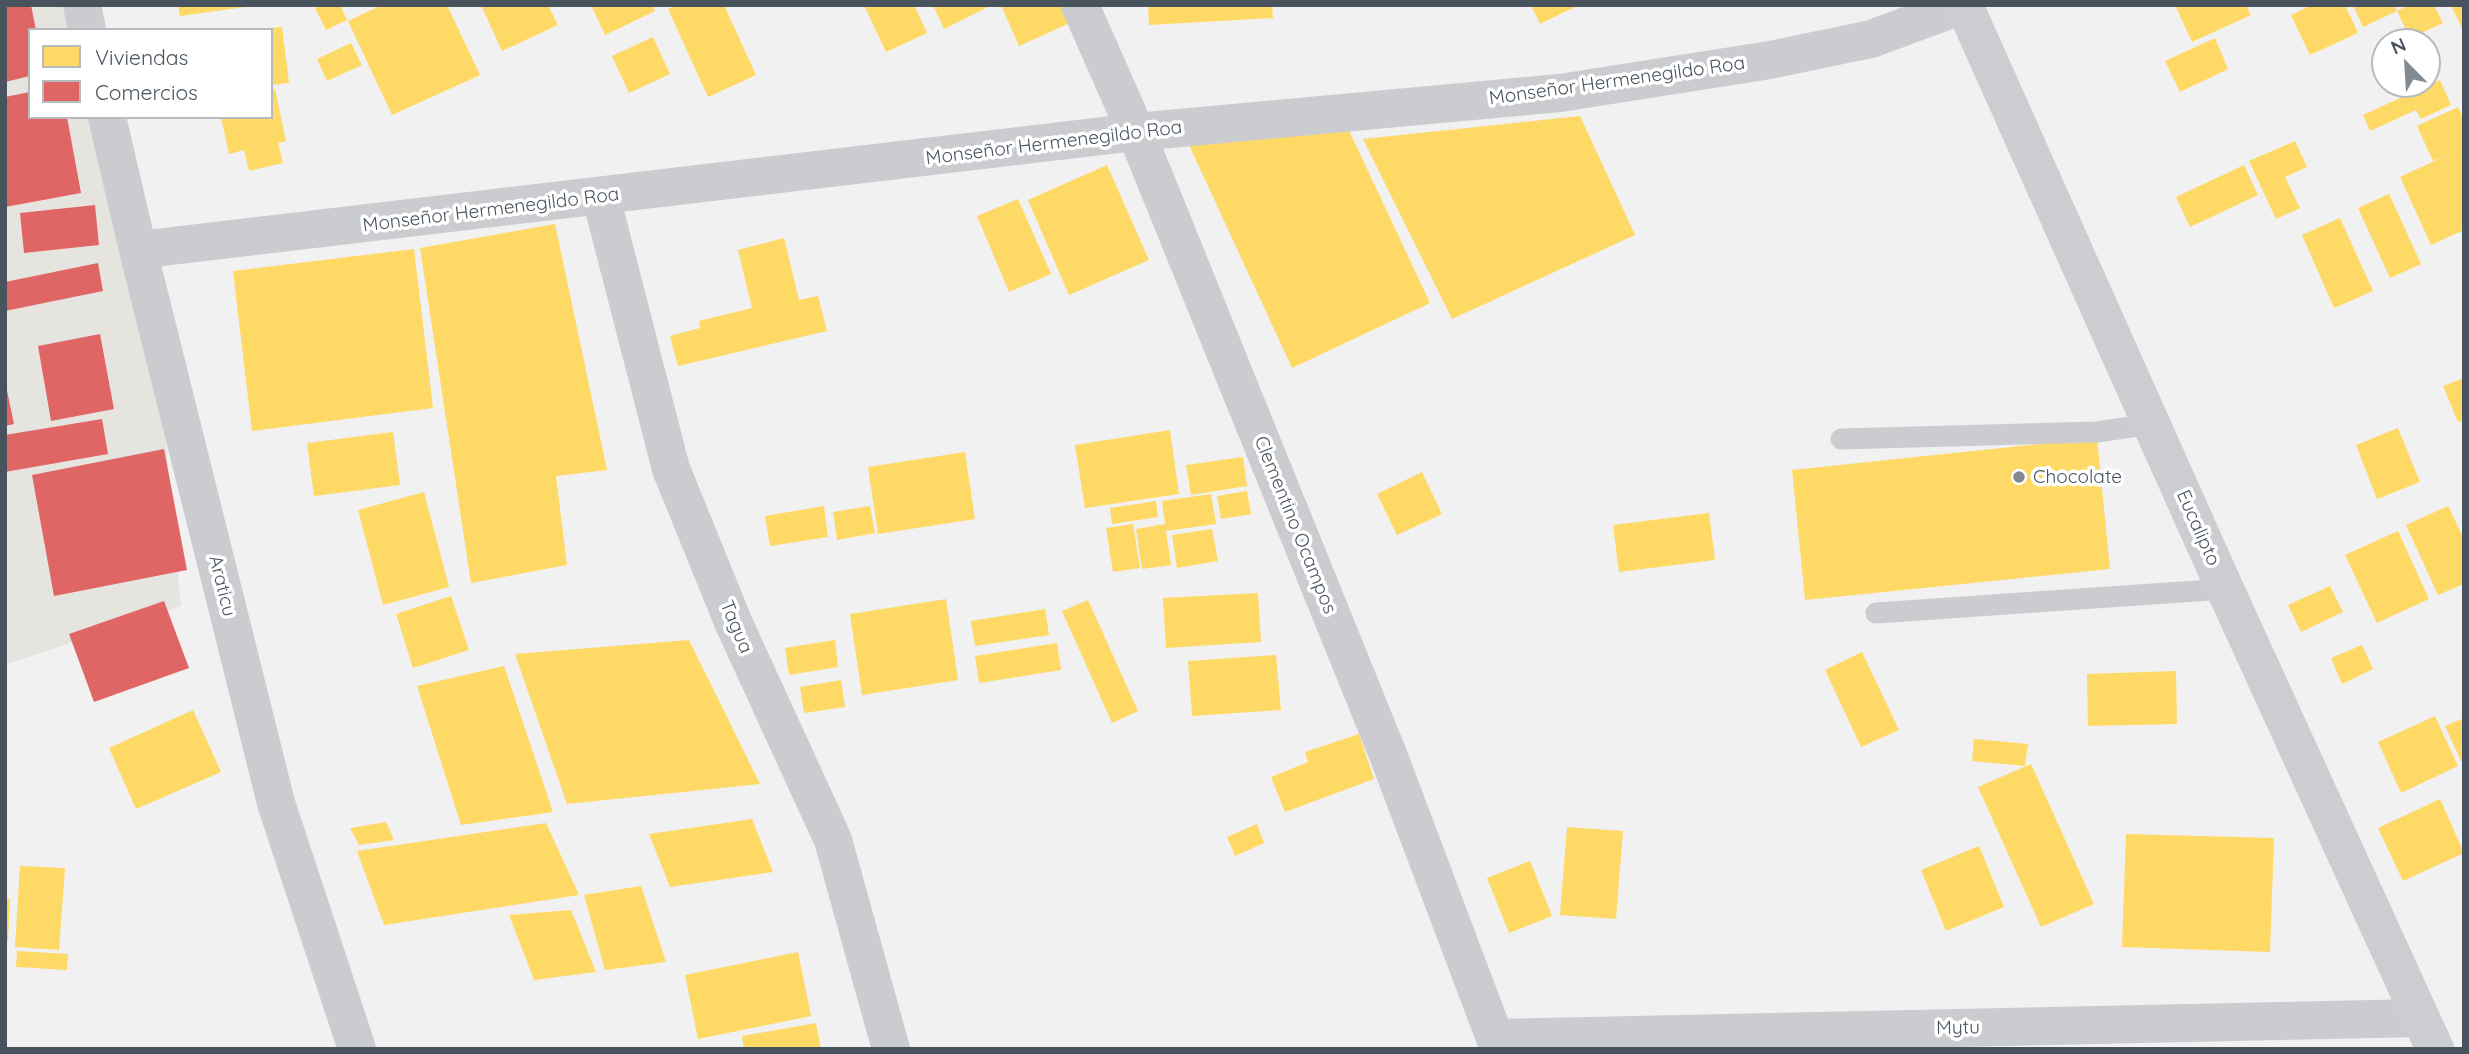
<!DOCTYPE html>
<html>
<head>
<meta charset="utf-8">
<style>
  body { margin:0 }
  #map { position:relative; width:2469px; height:1054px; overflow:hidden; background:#f1f1f1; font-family:Quicksand,sans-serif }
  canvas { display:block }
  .frame { position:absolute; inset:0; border:7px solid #48535d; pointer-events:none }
  .legend { position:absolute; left:28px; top:28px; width:245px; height:91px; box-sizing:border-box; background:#fff; border:2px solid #b6babe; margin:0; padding:9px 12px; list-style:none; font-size:21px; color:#48535d }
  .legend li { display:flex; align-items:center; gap:14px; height:35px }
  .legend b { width:35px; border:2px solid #b6babe }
  .north { position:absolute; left:2371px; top:28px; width:70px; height:70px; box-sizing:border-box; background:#fff; border:2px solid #b6babe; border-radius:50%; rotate:336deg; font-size:19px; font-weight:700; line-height:28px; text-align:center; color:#48535d }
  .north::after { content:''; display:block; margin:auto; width:24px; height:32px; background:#838a91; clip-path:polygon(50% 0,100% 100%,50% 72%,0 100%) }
</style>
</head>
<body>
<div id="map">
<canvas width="2469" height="1054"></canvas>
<div class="frame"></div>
<ul class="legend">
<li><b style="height:19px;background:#ffd966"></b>Viviendas</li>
<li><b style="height:19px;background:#e06666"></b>Comercios</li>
</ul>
<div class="north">N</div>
</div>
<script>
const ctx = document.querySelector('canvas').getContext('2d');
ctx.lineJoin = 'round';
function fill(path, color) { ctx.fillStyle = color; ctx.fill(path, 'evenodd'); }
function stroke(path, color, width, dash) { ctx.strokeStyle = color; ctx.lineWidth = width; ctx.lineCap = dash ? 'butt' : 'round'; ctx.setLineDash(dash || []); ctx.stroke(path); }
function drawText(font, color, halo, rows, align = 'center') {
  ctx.font = font + ' Quicksand,sans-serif'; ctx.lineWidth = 7; ctx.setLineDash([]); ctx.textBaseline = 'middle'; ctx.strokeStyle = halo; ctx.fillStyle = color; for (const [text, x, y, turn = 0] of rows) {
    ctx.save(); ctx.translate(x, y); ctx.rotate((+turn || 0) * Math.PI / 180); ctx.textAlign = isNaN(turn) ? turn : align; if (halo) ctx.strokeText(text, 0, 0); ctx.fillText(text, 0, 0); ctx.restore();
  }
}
fill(new Path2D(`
  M5,5H71L78,30H30V117H101L154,315L181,606L8,664L5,658Z`), '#e6e4df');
fill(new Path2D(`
  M178,5H244L245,7L180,16Z
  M320,5H340L347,20L326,30L315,8Z
  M382,5H447L480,75L392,115L348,21Z
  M481,5H548L558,25L502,51Z
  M591,5H652L655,11L605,35Z
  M678,5H724L756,75L708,97L668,9Z
  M864,5H914L927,33L886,52Z
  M933,5H992L944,29Z
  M1001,5H1062L1070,23L1019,46Z
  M1148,5H1272L1273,18L1149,25Z
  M1531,5H1579L1540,24Z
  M2175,5H2246L2251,15L2192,42Z
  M2312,5H2345L2358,33L2310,55L2291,15Z
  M2353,5H2394L2397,11L2363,27Z
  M2409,5H2434L2443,23L2410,38L2397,11Z
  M2451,5H2464V33Z
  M282,27L289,83L271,85V28Z
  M653,37L670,74L629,93L612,56Z
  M2215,38L2228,69L2180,92L2165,61Z
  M351,43L362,65L327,81L317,59Z
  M2440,80L2451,105L2421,119L2416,110L2370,131L2363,115Z
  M275,89L286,141L278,143L283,163L249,171L244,150L229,154L221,117H271V90Z
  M2458,107L2464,120V230L2431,245L2400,177L2456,151L2433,161L2417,126Z
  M1580,116L1635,235L1452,319L1363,139Z
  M1345,122L1430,303L1292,368L1189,145Z
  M2295,141L2307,167L2285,177L2300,208L2276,219L2249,161Z
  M1107,165L1149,260L1069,295L1028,200Z
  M2244,165L2258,195L2190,227L2176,197Z
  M2389,194L2421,264L2390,278L2358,208Z
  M1018,199L1051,274L1009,292L977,216Z
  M2340,218L2373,291L2334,308L2302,235Z
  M555,224L607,470L556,476L567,565L471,583L420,248Z
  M784,238L799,300L818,296L827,331L678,366L670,336L700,328L699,321L752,308L738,250Z
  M414,249L433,408L252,431L233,271Z
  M2464,378V420L2458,422L2443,386Z
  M2398,428L2420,482L2377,499L2356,445Z
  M1170,430L1179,494L1085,508L1075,445Z
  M393,432L400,485L314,496L307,443Z
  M2097,438L2110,569L1805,600L1792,470Z
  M965,452L975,519L878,534L868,467Z
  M1243,457L1247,486L1191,495L1186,465Z
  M1422,472L1442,514L1397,535L1377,494Z
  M1247,491L1251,514L1221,519L1217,496Z
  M424,492L449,587L383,605L358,510Z
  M1211,494L1216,524L1166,531L1171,565L1142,569L1136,529L1165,524L1162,501Z
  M1156,501L1158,517L1112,524L1110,508Z
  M824,506L828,537L770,546L765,516Z
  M870,506L875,533L837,540L833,512Z
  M2448,506L2464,539V584L2438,595L2406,525Z
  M1709,513L1715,560L1619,572L1613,525Z
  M1133,524L1140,568L1113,572L1106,528Z
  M1212,529L1218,561L1177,568L1172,535Z
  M2398,531L2429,599L2377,623L2345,555Z
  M2330,586L2343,612L2301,632L2288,605Z
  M1258,593L1261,642L1166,648L1163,598Z
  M451,596L469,650L413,668L396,614Z
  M946,599L958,680L862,695L850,614Z
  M1088,600L1138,711L1112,723L1062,611Z
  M1045,609L1049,635L975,646L971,621Z
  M689,640L760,784L567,804L515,654Z
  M835,640L838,667L789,675L785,648Z
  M1057,643L1061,670L979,683L975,656Z
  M2362,645L2373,669L2342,684L2331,658Z
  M1862,652L1899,730L1861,747L1825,670Z
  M1276,655L1281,710L1192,716L1188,661Z
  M504,666L553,812L461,825L417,686Z
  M2176,671L2177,724L2088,726L2087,674Z
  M841,680L845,707L804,713L800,687Z
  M193,710L221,772L136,809L109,748Z
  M2435,716L2458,766L2401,793L2378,742Z
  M2464,718V759L2461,761L2445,726Z
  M1359,734L1374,779L1285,812L1271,777L1308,762L1305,752Z
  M1974,739L2028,744L2025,766L1972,761Z
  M2031,764L2094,904L2041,927L1978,787Z
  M2440,799L2464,853L2403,881L2378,828Z
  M752,819L773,872L670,887L649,834Z
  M386,822L394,840L359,845L350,828Z
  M546,823L579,895L384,925L357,851Z
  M1257,824L1264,843L1235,856L1227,837Z
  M1567,827L1623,831L1616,919L1560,915Z
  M2126,834L2274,838L2270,952L2122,947Z
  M1979,846L2004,907L1946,931L1921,870Z
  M1530,861L1552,916L1509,933L1487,878Z
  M20,866L65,868L59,950L15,947Z
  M641,886L666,962L605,970L584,895Z
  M5,898L10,899L8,941H5Z
  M571,910L596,972L534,980L509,915Z
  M17,951L68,954L67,970L16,967Z
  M798,952L811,1016L698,1039L685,975Z
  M816,1023L821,1049H744L742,1036Z`), '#ffd966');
fill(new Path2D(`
  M5,5H31L36,30H30V76L5,82Z
  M30,92V117H67L81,193L5,207V97Z
  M95,205L99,245L24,253L20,213Z
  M98,263L103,291L5,311V282Z
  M100,334L114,409L51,421L38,346Z
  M5,381L14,424L5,426Z
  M102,419L108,454L5,472V435Z
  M164,449L187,570L54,596L32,475Z
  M164,601L189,668L94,702L69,634Z`), '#e06666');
stroke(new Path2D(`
  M1841,439L2097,432L2151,424
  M1876,613L2225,589`), '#cacccf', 21);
stroke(new Path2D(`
  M82,5L87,30
  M1080,5L1136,132L1389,757L1499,1049
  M107,117L138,250L276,803L357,1049
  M601,197L671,469L734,624L833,840L891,1049
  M138,250L1136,132L1560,93L1770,60L1871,39L1963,5
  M1495,1038L2420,1018`), '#cacccf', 38);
stroke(new Path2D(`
  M1964,5L2225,589L2435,1049`), '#cbcdd0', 38);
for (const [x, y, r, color] of [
  [2019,477,7,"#838a91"]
]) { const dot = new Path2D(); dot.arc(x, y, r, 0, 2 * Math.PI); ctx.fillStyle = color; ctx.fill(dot); stroke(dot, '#fff', 2.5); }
drawText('19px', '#48535d', '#fff', [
  ["Monseñor Hermenegildo Roa",1617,81,-8],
  ["Monseñor Hermenegildo Roa",1054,143,-7],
  ["Monseñor Hermenegildo Roa",491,210,-7],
  ["Clementino Ocampos",1295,525,68],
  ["Eucalipto",2198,528,66],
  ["Araticu",222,586,76],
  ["Tagua",736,627,67],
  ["Mytu",1958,1028,-1]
]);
drawText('19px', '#48535d', '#fff', [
  ["Chocolate",2033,477]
], 'left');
</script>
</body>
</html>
